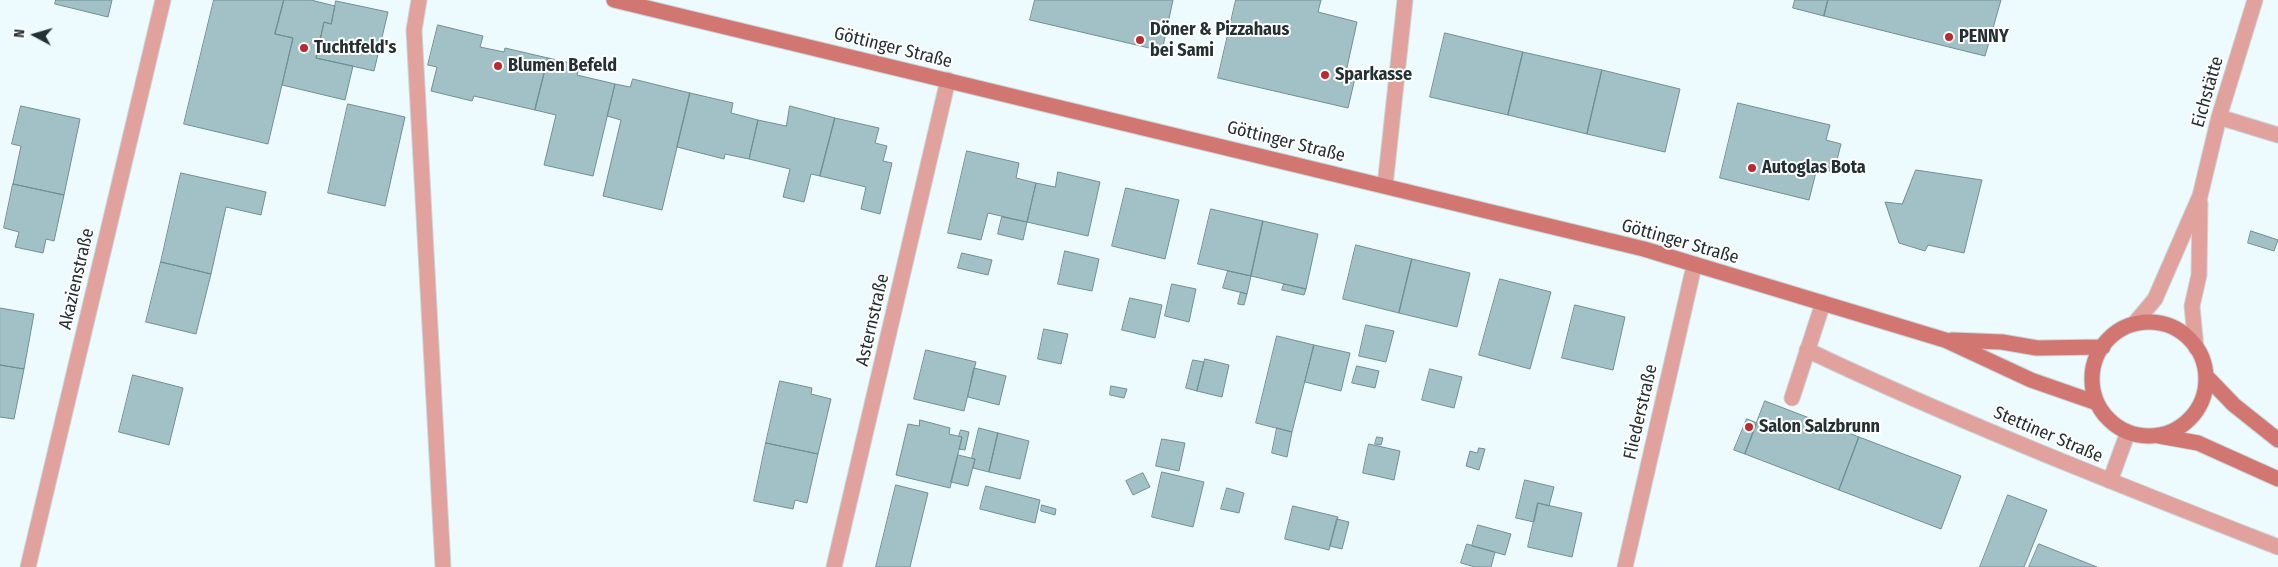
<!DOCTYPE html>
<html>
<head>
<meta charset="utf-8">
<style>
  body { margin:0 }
  #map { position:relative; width:2278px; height:567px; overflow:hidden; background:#eefbfe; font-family:"Fira Sans Condensed",sans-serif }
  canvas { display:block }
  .north { position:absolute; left:10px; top:10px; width:50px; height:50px; -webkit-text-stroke:4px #fff; paint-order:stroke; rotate:276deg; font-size:14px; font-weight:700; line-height:20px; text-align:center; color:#243033 }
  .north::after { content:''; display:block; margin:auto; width:18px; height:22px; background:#243033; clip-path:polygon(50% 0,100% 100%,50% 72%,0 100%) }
</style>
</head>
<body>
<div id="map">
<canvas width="2278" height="567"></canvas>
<div class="north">N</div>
</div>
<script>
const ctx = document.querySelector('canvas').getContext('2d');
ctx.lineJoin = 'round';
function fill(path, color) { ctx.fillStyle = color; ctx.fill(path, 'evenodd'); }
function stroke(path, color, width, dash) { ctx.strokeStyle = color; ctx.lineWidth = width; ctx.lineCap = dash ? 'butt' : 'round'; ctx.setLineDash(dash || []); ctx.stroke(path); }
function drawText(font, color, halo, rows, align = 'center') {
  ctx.font = font + ' "Fira Sans Condensed",sans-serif'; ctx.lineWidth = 4; ctx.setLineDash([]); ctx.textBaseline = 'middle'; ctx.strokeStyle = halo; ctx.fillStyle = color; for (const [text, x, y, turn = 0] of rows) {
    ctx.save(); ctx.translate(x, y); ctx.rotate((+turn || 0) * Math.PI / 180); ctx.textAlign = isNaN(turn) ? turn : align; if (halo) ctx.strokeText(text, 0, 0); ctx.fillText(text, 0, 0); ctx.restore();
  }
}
const building = new Path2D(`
  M56,0H112L108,17L55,4Z
  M214,0H284L275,34L293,38L268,144L184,124Z
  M284,0H311L335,6L331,24L324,22L316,58L353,66L345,100L282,85L293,38L275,34Z
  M1035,0H1173L1162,51L1030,20Z
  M1236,0H1321L1318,12L1357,22L1346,72L1356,74L1348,108L1218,78Z
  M1795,0H1828L1824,16L1793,8Z
  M1828,0H2001L1985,56L1824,16Z
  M336,1L388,12L374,71L316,58L324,22L331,24Z
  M438,25L483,36L480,47L504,52L505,48L548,58L535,110L474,96L472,101L431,91L437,67L428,65Z
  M1445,33L1523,52L1508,115L1430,97Z
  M1523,52L1602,70L1587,134L1508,115Z
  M548,58L580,65L577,75L615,84L593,176L544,165L556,115L535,110Z
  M1602,70L1680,89L1665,152L1587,134Z
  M633,79L690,93L662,210L603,196L621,120L607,116L615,84L630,87Z
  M690,93L733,103L731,113L758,120L749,159L725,154L724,159L677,147Z
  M1738,103L1830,125L1826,140L1841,144L1834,172L1817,168L1809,200L1720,178Z
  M348,104L405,117L385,206L328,193Z
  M21,106L80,119L64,195L13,184L21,146L12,144Z
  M790,106L835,118L820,176L811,174L804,202L783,197L790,169L749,159L758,120L786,126Z
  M835,118L879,128L875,143L887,146L883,161L892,163L880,214L861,209L866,187L820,176Z
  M967,151L1019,163L1016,178L1036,183L1027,222L988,213L981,240L948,233Z
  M1916,170L1982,180L1964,253L1928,245L1925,251L1899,243L1885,202L1902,204Z
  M1058,172L1100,182L1088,236L1027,222L1036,183L1055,187Z
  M181,173L266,192L261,215L226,207L211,274L161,262Z
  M13,184L64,195L54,241L46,239L43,253L15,247L19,232L4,228Z
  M1126,188L1179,200L1165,259L1112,246Z
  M1211,209L1263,221L1251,276L1198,264Z
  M1002,217L1027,222L1023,240L998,234Z
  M1263,221L1318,234L1306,289L1251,276Z
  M2251,231L2278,240L2274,251L2248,243Z
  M1356,245L1412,259L1399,313L1343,299Z
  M1065,251L1099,259L1092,291L1058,284Z
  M962,253L992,260L988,275L958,268Z
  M1412,259L1470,273L1457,327L1399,313Z
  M161,262L211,274L196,334L146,322Z
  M1228,271L1251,276L1247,294L1223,288Z
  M1500,279L1551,292L1530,369L1479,355Z
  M1172,284L1196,289L1189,322L1165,316Z
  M1284,284L1306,289L1304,295L1282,290Z
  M1241,292L1247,294L1244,305L1238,304Z
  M1130,298L1162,305L1155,338L1122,330Z
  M1575,305L1625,317L1613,370L1562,358Z
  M0,308L34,314L24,369L0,365Z
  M1366,325L1394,331L1386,362L1359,356Z
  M1044,329L1068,334L1061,364L1038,359Z
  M1277,336L1314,345L1292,432L1256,423Z
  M1314,345L1350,353L1341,391L1305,382Z
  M926,350L976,362L964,411L914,399Z
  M1205,359L1229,365L1222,397L1197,391Z
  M1193,360L1204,362L1197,391L1186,388Z
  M0,365L24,369L14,419L0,417Z
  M1357,366L1379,371L1375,388L1352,383Z
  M974,368L1006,376L999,405L968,397Z
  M1430,369L1462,377L1454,408L1422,400Z
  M133,375L183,388L169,445L119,432Z
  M780,381L812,388L811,394L831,399L818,454L766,443Z
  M1111,386L1127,389L1124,398L1110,395Z
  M1765,401L1859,437L1839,490L1745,454Z
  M1747,419L1757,423L1745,454L1734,450Z
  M920,420L950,428L949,434L962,437L950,488L896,475L908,424L919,426Z
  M979,428L998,433L989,472L973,468L975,459L972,458Z
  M1277,428L1292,432L1287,457L1272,453Z
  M961,430L969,432L965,450L959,449L962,437L959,436Z
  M998,433L1029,441L1020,479L989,472Z
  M1377,437L1383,438L1381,445L1375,444Z
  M1859,437L1961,476L1941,529L1839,490Z
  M1162,439L1185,443L1179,471L1156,466Z
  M766,443L818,454L807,503L795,500L793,509L754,501Z
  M1369,444L1400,451L1394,480L1363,473Z
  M1479,448L1485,449L1479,470L1466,466L1470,451L1477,453Z
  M958,455L975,459L968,486L951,482Z
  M1162,472L1204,482L1193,527L1152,517Z
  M1143,473L1150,487L1133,495L1126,481Z
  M1525,480L1554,487L1549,506L1538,503L1534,522L1516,518Z
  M896,485L928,493L910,567H876Z
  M986,486L1040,500L1035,523L980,509Z
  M1227,488L1244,493L1239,513L1221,509Z
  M2008,495L2047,510L2024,567H1980Z
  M1538,503L1582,513L1572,557L1528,547Z
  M1042,505L1056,509L1055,515L1041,511Z
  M1293,506L1338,517L1329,550L1285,539Z
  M1337,519L1349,522L1342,549L1330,546Z
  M1478,525L1511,534L1505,555L1472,546Z
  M1467,544L1495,552L1491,567H1475L1461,563Z
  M2039,544L2097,567H2029Z`);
fill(building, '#a1c1c7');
stroke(building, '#708f95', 1);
const lane = new Path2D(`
  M419,0L414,30L443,567
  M1807,350C1961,423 2120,485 2278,547
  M1792,398L1823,303
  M2110,481L2128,432`);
const street = new Path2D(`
  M2219,117L2278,135
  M1385,186L1405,0
  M2134,324L2155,299L2200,196L2219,117L2255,0
  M2196,348L2192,306L2199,275L2200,203
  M28,567L163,0
  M834,567L948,80
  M1625,567L1694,266`);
const secondary = new Path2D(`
  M614,0L1644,249L1945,340L2031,380L2097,403
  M2092 379a57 57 0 1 1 114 0a57 57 0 1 1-114 0Z
  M1952,340L2002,342L2037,348L2103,347
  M2206,376L2234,405L2278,440
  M2159,436L2198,443L2278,479`);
stroke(lane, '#cad6d9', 17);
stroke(street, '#cad6d9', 17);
stroke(secondary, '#cad6d9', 17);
stroke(lane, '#e1a29d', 15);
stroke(street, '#e1a29d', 15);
stroke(secondary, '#d17671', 15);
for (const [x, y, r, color] of [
  [1949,37,5,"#ba2a2f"],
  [1140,40,5,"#ba2a2f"],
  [304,48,5,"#ba2a2f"],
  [498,66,5,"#ba2a2f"],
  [1325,75,5,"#ba2a2f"],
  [1752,168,5,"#ba2a2f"],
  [1749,427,5,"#ba2a2f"]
]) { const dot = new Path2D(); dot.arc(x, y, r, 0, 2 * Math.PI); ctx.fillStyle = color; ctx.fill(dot); stroke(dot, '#fff', 2); }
drawText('bold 18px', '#243033', '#fff', [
  ["Döner & Pizzahaus",1150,30],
  ["bei Sami",1150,51],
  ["PENNY",1959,37],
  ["Tuchtfeld's",314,48],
  ["Blumen Befeld",508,66],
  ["Sparkasse",1335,75],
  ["Autoglas Bota",1762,168],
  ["Salon Salzbrunn",1759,427]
], 'left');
drawText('18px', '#243033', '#fff', [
  ["Göttinger Straße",893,48,14],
  ["Eichstätte",2208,92,-74],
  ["Göttinger Straße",1286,142,14],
  ["Göttinger Straße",1680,242,16],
  ["Akazienstraße",77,279,-77],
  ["Asternstraße",873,320,-77],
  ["Fliederstraße",1641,412,-77],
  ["Stettiner Straße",2048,435,23]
]);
</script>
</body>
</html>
